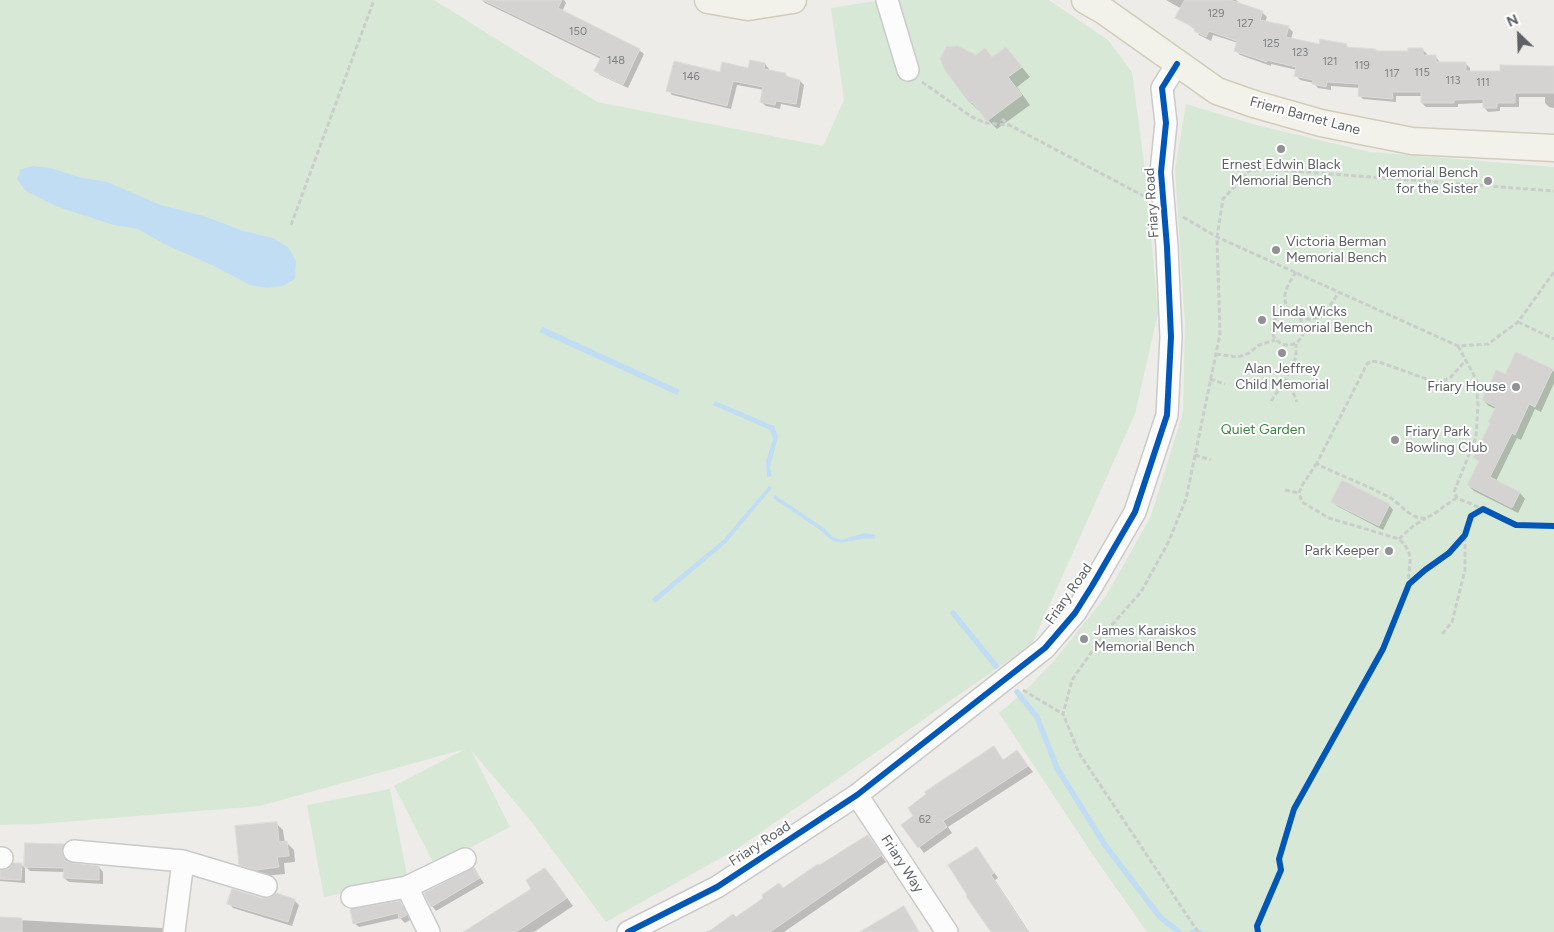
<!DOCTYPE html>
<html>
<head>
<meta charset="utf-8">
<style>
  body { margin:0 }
  #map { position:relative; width:1554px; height:932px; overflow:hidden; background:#edece9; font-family:Figtree,sans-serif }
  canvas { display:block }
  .north { position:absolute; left:1494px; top:10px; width:50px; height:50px; -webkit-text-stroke:4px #fff; paint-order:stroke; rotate:336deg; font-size:14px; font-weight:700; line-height:20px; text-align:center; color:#5e6165 }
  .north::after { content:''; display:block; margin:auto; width:18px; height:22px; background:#5e6165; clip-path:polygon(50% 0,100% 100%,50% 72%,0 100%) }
</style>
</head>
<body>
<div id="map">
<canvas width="1554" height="932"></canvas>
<div class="north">N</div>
</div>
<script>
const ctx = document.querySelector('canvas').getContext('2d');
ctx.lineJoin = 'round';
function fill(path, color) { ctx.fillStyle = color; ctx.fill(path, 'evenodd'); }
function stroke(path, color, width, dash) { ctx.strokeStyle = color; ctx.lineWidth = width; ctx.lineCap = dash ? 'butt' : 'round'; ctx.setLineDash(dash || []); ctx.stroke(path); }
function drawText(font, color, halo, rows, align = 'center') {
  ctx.font = font + ' Figtree,sans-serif'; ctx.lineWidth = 4; ctx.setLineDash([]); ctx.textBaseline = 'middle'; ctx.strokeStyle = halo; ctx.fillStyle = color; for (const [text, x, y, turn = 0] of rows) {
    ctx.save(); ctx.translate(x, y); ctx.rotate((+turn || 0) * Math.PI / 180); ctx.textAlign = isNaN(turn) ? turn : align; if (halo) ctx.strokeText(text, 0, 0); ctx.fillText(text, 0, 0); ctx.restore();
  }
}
fill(new Path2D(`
  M0,0H434L597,102L823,146L844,100L831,8L882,0H1049L1108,40L1132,72L1145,170L1158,313L1135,414L1032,644L737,849L606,922L530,820L471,750L510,827L435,866L394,786L465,749L260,806L39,824L0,825Z
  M1186,104L1256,125L1370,152L1554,167V932H1147L1095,858L999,713L1025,691L1053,662L1106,596L1151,516L1183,412L1185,324L1175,169Z
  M390,789L408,880L324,897L307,805Z`), '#d8e8d6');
fill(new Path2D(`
  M33,166L51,168L78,177L107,182L161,205L207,217L243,231L273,238L288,247L296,261L295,279L283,286L267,288L250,285L214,266L164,244L138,229L114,225L58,207L26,191L17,179L21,169Z
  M543,327L680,390L677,395L539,332Z
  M715,401L774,426L778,437L770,467L772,476L767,477L766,461L773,439L770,430L713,405Z
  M769,486L772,488L726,543L655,603L652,599L723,540Z
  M775,495L824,528L833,537L841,540L864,533L876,535L874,539C852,535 840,553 823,532L773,498Z`), '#c1ddf3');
fill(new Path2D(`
  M482,0H564L566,3L562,12L639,50L644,54L628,88L600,75L596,71L601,59L485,3Z
  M1166,0H1236L1241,5L1262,12L1267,17L1265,22L1288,27L1293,32L1291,39L1320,46L1346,45L1349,48L1376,50L1378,53L1409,52L1423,50L1427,54V56H1435L1439,61L1440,64H1466L1470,68V72H1501L1554,67V108L1549,107L1545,103V97H1519V107H1500V111L1488,112L1484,107V103L1458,104V107H1426L1422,103V96H1396V102L1363,99L1359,95L1360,88L1331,86V90L1318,88L1314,83L1300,80L1296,75L1297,70L1271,64V66L1240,55L1236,51L1238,43L1213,35L1211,41L1199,35L1196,30L1177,17L1182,9Z
  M1006,48L1030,77L1017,87L1030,105L997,129L971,103L976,57L985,50L993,58Z
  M751,62L765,64L769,69V71L785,74L790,79L800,81L804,85L800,108L781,104L780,109L766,106L761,102L764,90L737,85L731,109L672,95L668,90L721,74L749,70Z
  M1552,370L1554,372V383L1541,412L1535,409L1521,440L1517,438L1496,481L1520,493L1525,499L1518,513L1474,491L1468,485L1480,463L1475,457L1491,424L1496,409L1489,406L1483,400L1506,376Z
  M1333,502L1389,505L1393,510L1383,530L1337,506Z
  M993,748L1004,761L1017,752L1033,772L948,827L952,833L924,853L903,825Z
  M276,823L283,830L285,843H287L294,850L295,862L284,863L285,874L264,876L247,871L240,864Z
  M868,837L886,862L784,932H706L736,918Z
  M63,846L67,850L65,856L68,863L99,867L103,872V884L69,882L64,878L65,872L30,871L25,866Z
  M977,848L998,878L995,880L1029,932H992Z
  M22,865L25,868V883L0,881V872Z
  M474,869L484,883L436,911L432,906Z
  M545,869L552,877L573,906L534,932H465L533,890Z
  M263,899L294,900L299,905L292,926L233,908L229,903Z
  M399,902L404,907L410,920L405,923L400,918L359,927L354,923Z
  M0,919L162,928L166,932H0Z`), '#0003');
stroke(new Path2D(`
  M953,613L996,666
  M1017,692L1037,717L1057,768L1105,845L1160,917L1179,932
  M1192,932H1200`), '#c1ddf3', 5.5);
const building = new Path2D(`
  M483,0H562L558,8L640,49L623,85L594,71L601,57Z
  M1185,0H1230L1263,11L1260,20L1289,26L1286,37L1319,44L1320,39L1347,44L1346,47L1376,49V51H1408V48H1423V55H1436V62H1466V71H1500V65L1554,66V93H1515V103H1497V108H1483V99L1454,100V103H1421V92H1392L1393,99L1358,96L1359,84L1327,82L1326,87L1312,84L1313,80L1294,76L1296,67L1267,60V62L1234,51L1237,41L1209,31L1206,37L1194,31L1195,28L1175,18Z
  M958,46L976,55L985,48L992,57L1006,47L1022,67L1008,77L1022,95L987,121L972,102L970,104L945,70L940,59L946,47Z
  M750,60L765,63L764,69L786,73L785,76L800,80L796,104L776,101L775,105L760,102L763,87L733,81L727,106L666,91L674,61L720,72L722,62L748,68Z
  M1516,352L1553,369L1535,407L1529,404L1515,435L1512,433L1490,477L1520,492L1512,508L1467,485L1479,461L1473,458L1490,423L1488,422L1496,407L1482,400L1496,370L1505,374Z
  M1342,480L1390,504L1379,526L1331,502Z
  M994,746L1003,760L1017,750L1028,766L943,821L947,827L918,848L901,825L913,816L908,808L926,794L925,792Z
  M277,822L279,842L287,841L289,856L277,857L279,867L256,870L239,865L235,826Z
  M868,835L882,855L770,932H708L733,914L736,917L763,898L762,895L779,883L783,888L818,864L819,865Z
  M25,843L64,844L62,850L65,861L73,863L99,866V880L63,878L64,868L24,867Z
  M977,847L994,873L991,875L1028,932H991L966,896L967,895L948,865Z
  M13,863H22L21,880L0,879V870L8,869Z
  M474,867L480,878L431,907L424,893Z
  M545,868L567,898L516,932H463L531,889L526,880Z
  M232,889L262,898H269L276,893L295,899L288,922L227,904Z
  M400,901L407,915L399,919L398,913L353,924L350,909Z
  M904,906L919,932H860Z
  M0,917L22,918V932H0Z`);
fill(building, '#d4d3d1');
stroke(building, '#dcdbd8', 1);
const minor = new Path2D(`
  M887,0L908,70
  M857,795L947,932
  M74,851L183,861L266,886
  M0,858H2
  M407,887L429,932
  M352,897L407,887L465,859
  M174,932L183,861
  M628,932L717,887L857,795L1045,648L1075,613L1092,586L1135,512L1167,415L1171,337L1167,247L1161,172L1166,123L1162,88L1177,64`);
const major = new Path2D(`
  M708,0L748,7L793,0
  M1085,0L1104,11L1217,91L1254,104L1321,123L1412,141L1554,148`);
stroke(minor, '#cacaca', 24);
stroke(major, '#d2ccb9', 29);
stroke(new Path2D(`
  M922,82L972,117L986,123L1008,125
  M1002,119L1009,125L1144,196
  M1183,217L1217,237L1458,346L1488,344L1518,322L1554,272
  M291,225L374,0
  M1296,272C1291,280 1284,290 1285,299C1285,309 1297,317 1307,319C1312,320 1319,317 1323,316L1339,292
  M1272 329a16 16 0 1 1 32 0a16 16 0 1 1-32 0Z
  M1518,322L1554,339
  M1458,346L1476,379L1478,405L1476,437L1454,492L1457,498L1483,509
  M1216,354L1238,357L1249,353L1259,345L1275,340
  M1210,379L1225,384
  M1285,381L1287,387L1293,392L1297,402
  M1271,401L1285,381L1296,357V344
  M1195,455L1211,460
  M1317,463L1303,484L1299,493L1302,502L1329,518L1399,539C1417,556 1407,562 1409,584
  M1285,490L1299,493
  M1457,498C1446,503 1435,516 1424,518C1413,520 1401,505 1392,499C1372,487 1341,476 1319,465L1317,463L1367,364L1371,361L1379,362L1438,383L1450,378L1466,360
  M1399,539L1413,526L1426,518
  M1442,634L1452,622L1465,570V535
  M1023,690L1063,714
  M1198,932L1079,753L1063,714L1072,680L1104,634L1141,592L1168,543L1186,499L1220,334L1217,237L1223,199L1249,171L1266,169L1554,191`), '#cacecb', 3, [5, 2.5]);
stroke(minor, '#fcfcfc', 21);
stroke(major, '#f2f1ea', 26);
stroke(new Path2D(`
  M628,932L717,887L857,795L1045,648L1075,613L1092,586L1135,512L1167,415L1171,337L1167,247L1161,172L1166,123L1162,88L1177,64
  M1258,932L1257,926L1281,870L1279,859L1294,809L1383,649L1409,584L1425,570L1449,553L1465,535L1471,516L1483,509L1516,525L1554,526`), '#0057b8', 6);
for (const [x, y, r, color] of [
  [1281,149,5,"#909293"],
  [1488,181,5,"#909293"],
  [1276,250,5,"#909293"],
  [1262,320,5,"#909293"],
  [1282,353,5,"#909293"],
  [1516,387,5,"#909293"],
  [1395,440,5,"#909293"],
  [1389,551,5,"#909293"],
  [1084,639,5,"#909293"]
]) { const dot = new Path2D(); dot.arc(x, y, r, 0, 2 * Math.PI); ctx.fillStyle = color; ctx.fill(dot); stroke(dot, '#fff', 2); }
drawText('11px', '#7d7f81', null, [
  ["129",1216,14],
  ["127",1245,24],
  ["150",578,32],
  ["125",1271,44],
  ["123",1300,53],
  ["148",616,61],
  ["121",1330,62],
  ["119",1362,66],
  ["115",1422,73],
  ["117",1392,74],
  ["146",691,77],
  ["113",1453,81],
  ["111",1483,83],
  ["62",925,820]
]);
drawText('14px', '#5e6165', '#fff', [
  ["Friern Barnet Lane",1305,116,15],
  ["Friary Road",1152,203,-94],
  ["Friary Road",1069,594,-55],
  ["Friary Road",760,844,-33],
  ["Friary Way",902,864,57]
]);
drawText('14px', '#5e6165', '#fff', [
  ["Ernest Edwin Black",1281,165,"center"],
  ["Memorial Bench",1281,181,"center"],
  ["Memorial Bench",1478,173,"right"],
  ["for the Sister",1478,189,"right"],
  ["Victoria Berman",1286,242],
  ["Memorial Bench",1286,258],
  ["Linda Wicks",1272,312],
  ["Memorial Bench",1272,328],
  ["Alan Jeffrey",1282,369,"center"],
  ["Child Memorial",1282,385,"center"],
  ["Friary House",1506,387,"right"],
  ["Friary Park",1405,432],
  ["Bowling Club",1405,448],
  ["Park Keeper",1379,551,"right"],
  ["James Karaiskos",1094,631],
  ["Memorial Bench",1094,647]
], 'left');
drawText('14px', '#3e8443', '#fff', [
  ["Quiet Garden",1263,430]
]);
</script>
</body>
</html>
